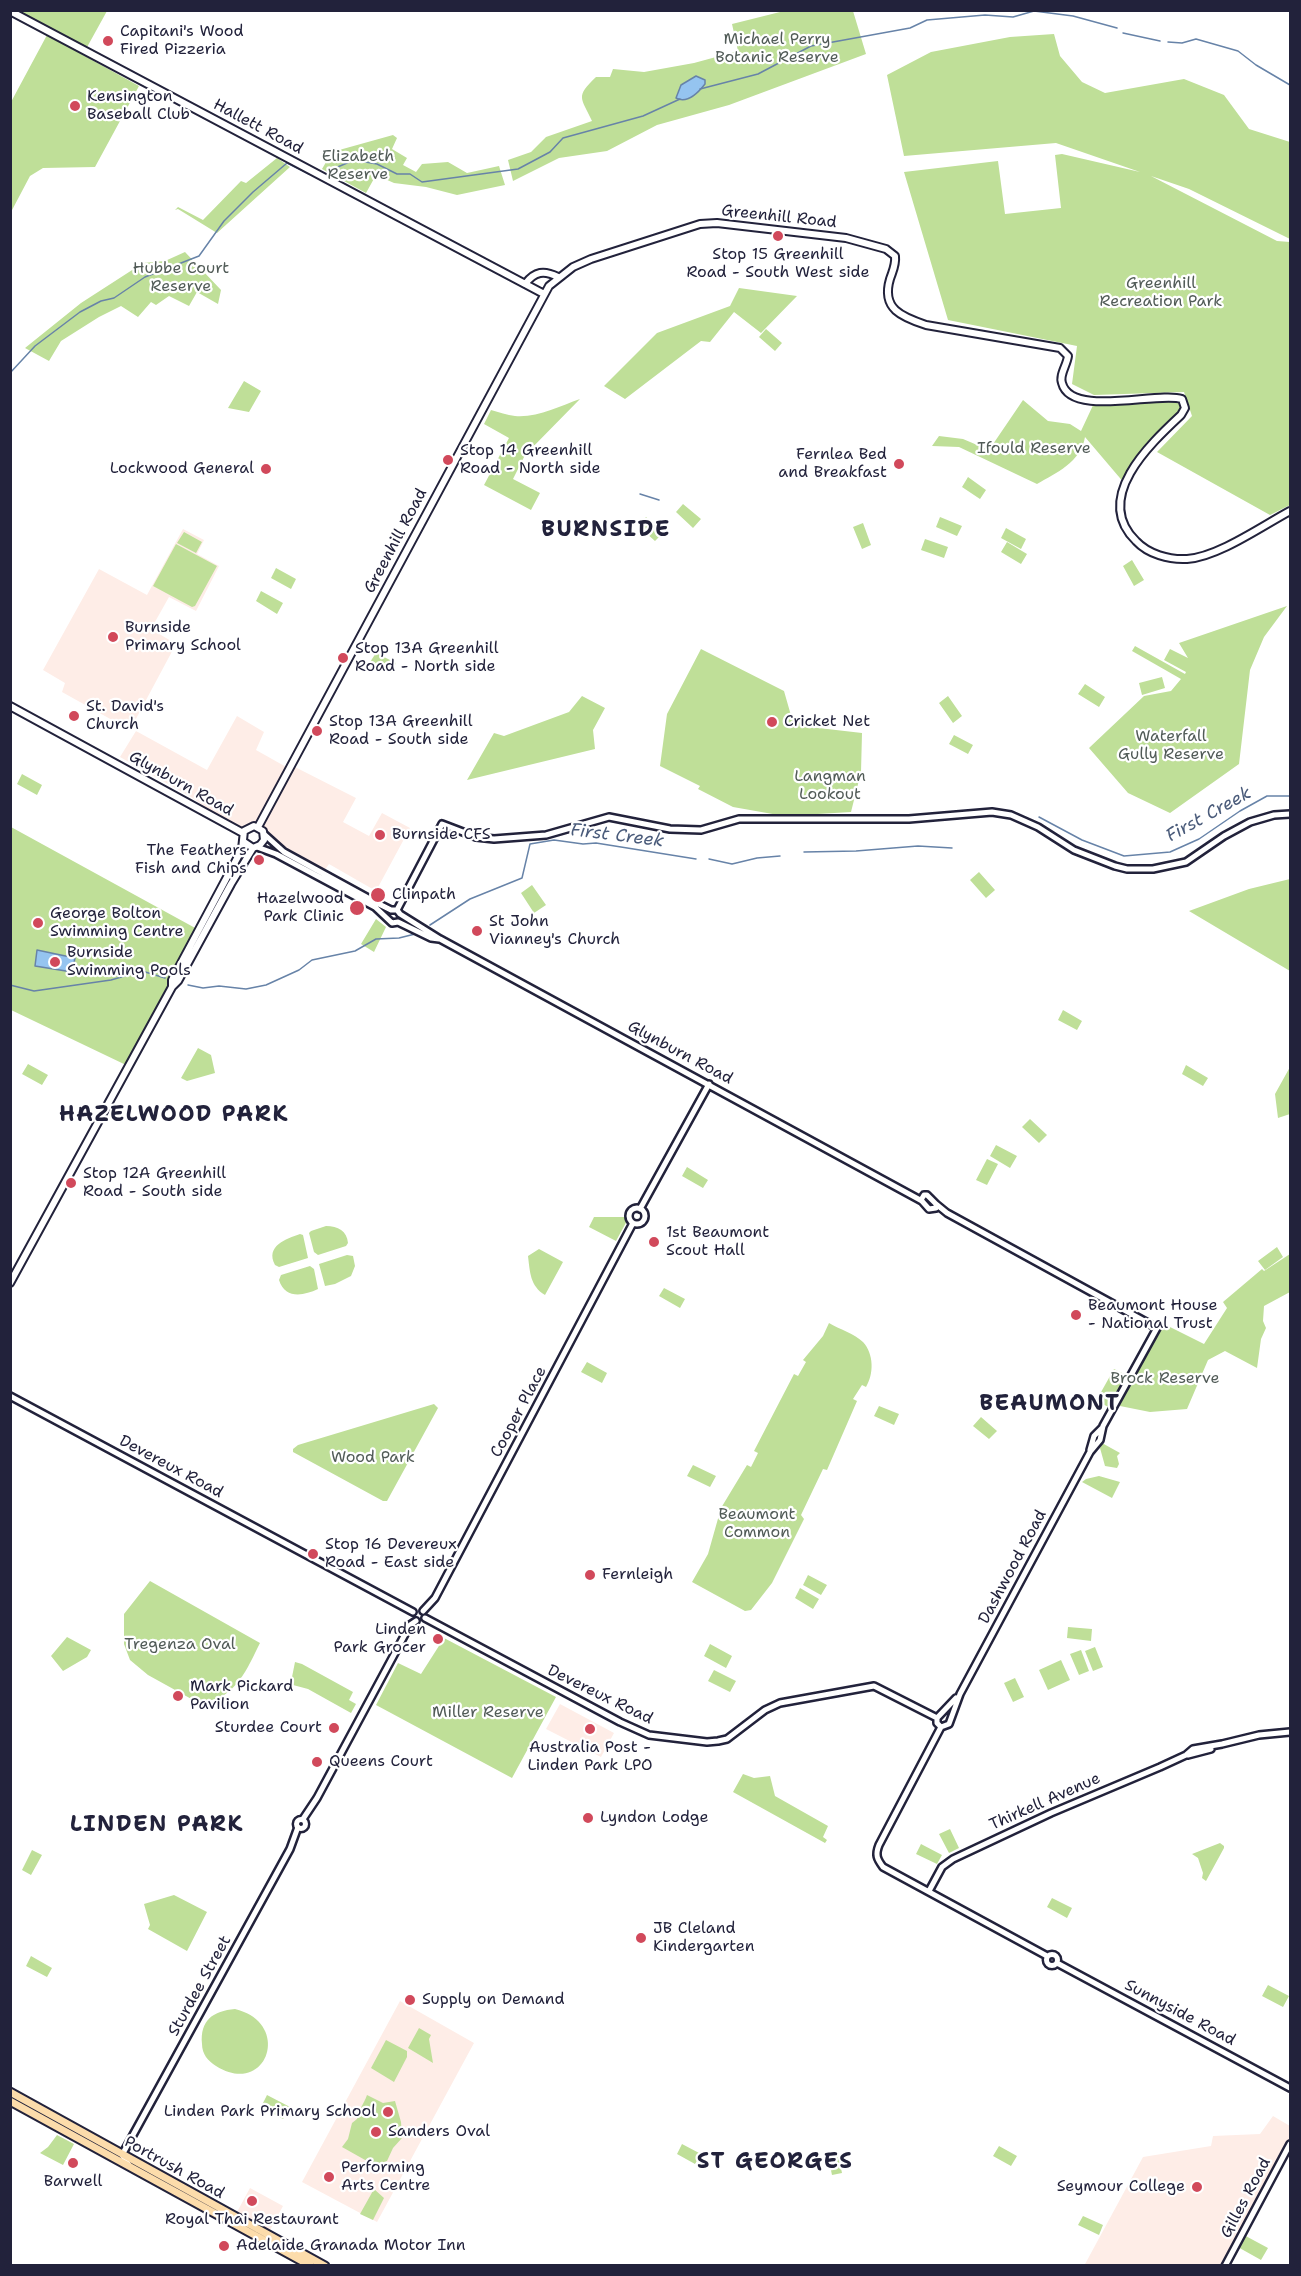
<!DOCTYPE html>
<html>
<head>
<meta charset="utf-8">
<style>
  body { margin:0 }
  #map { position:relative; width:1301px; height:2276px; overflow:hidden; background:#fff; font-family:"Shantell Sans",sans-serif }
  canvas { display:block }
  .frame { position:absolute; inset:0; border:12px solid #22223b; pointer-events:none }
</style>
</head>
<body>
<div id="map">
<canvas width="1301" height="2276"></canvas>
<div class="frame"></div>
</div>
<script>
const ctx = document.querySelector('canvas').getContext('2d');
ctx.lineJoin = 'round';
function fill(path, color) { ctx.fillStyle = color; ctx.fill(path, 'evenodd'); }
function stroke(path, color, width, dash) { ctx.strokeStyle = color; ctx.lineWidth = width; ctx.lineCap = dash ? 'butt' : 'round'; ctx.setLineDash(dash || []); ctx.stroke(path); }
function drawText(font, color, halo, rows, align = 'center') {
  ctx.font = font + ' "Shantell Sans",sans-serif'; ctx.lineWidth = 4.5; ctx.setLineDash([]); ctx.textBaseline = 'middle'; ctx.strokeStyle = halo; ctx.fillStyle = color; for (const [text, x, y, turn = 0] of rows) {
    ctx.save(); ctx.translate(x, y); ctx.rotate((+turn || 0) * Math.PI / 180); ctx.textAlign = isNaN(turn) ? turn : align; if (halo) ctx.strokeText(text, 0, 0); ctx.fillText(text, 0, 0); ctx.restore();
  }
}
fill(new Path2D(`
  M183,529L204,540L197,554L219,566L196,611L169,597L151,629L176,644L130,730L62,692L65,683L43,670L99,569L147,595Z
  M237,716L264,732L256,750L288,768L291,765L356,798L343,822L369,836L382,813L410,828L376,891L329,864L324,871L281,847L258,827L243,833L191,797L120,757L136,731L207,770Z
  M560,1704L614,1733L601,1757L546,1729Z
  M400,2001L474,2043L377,2222L302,2182Z
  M1273,2116L1290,2126V2144L1225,2265L1084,2266L1143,2157L1211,2146L1213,2136L1260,2134Z
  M250,2188L283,2206L270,2230L237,2212Z`), '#feede7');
fill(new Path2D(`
  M12,11H107L86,49Z
  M784,11H853L866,54L729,105L657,125L607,151L559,158L513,181L508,160L531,152L546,137L592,121C581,97 575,97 596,77H610L613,69L644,72L694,63L738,51L732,24Z
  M1054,34L1060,56L1082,82L1105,93L1184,79L1224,95L1249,129L1290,142V239L1189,189L1151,176L1277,241L1290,242V505L1270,515L1157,452L1192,416L1184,392L1094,395L1072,384L1077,346L948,320L904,172L998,161L1005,214L1061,208L1055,155L1062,154L1140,172L1056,143L904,156L887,75L931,52L1010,37Z
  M47,35L139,86L95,167L43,168L30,176L11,212V102Z
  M393,135L397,138L392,149L407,158L403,165L416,172L422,164L448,162L467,173L499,166L505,185L457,195L426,187L394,183L376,175L366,193L322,169L332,152Z
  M277,158L290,167L217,233L178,209L175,210L178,207L203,220L241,181L246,183Z
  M185,252L221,290L218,304L197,292L189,306L169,296L156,305L151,302L138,317L121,306L99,317L61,341L49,361L25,348L81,303L143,263L165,261Z
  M739,288L797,296L761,333L734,312L710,342L701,341L625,399L604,386L657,333L730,306Z
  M766,329L782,343L775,351L759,337Z
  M244,381L261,391L249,412L228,408Z
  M1179,398L1185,408L1152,443L1125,484L1085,437C1081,462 1056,473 1037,484L959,447L932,446L939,436L963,439L989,450L1023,400L1048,421L1070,424L1081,431L1095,401Z
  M580,399L525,455L513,479L540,493L531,510L484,485L509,438L484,424L491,410C499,412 507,415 515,416C537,418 560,406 580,399Z
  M968,477L986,490L980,499L962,487Z
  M683,504L701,519L693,528L676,512Z
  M646,517L663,533L655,541L638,526Z
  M940,517L962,526L957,536L936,527Z
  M863,523L871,545L862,549L853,527Z
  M1006,528L1026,539L1021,549L1001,538Z
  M184,532L202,542L196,553L177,543Z
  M925,539L948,547L944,558L921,550Z
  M1007,542L1027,554L1021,564L1001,552Z
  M176,544L217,566L195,606L192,607L153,586Z
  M1132,560L1144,580L1134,586L1123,566Z
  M276,568L296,579L291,589L271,578Z
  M261,591L283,603L277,614L256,601Z
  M1287,606L1264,637L1250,670L1239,764L1170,813L1128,793L1089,748L1144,696L1171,691L1181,679L1132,651L1135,646L1185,674L1186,672L1164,660L1170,649L1188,658L1179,643Z
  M701,649L784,691L792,719L810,727L862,733L861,772L851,812L784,816L733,807L698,789L700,786L660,766L667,714Z
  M376,653L396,663L391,673L370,662Z
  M1162,677L1165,688L1142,695L1139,683Z
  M1085,684L1105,697L1099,707L1078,694Z
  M582,696L605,708L593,730L595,749L467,780L494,733L504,736L569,712Z
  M948,696L962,716L953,723L939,703Z
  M954,735L973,745L968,754L949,744Z
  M22,774L42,785L37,795L17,784Z
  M11,827L197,929L126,1065L11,1010Z
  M979,872L995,890L986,898L970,880Z
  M1290,879V971L1189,911L1249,889Z
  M532,885L546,905L534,913L521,893Z
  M376,919L386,927L374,952L361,944Z
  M1063,1010L1082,1021L1077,1030L1058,1020Z
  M198,1048L211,1055L215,1073L187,1081L181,1078Z
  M28,1064L48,1075L42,1085L22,1074Z
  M1186,1065L1208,1078L1203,1086L1182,1074Z
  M1290,1067V1114L1278,1118L1275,1094Z
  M1030,1119L1047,1135L1039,1143L1022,1127Z
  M996,1145L1017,1156L1010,1168L990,1156Z
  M987,1159L998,1164L987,1185L976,1180Z
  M687,1167L708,1180L703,1188L682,1176Z
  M594,1217H625L628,1219L616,1241L589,1227Z
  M326,1226C338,1226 347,1231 348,1243L346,1246L318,1255L314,1252L309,1233L311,1231Z
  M300,1234L303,1235L308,1258L279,1267L275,1265C265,1246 286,1239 300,1234Z
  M1277,1247L1283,1257L1265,1270L1258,1261Z
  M539,1249L563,1262L545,1295C530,1286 530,1272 528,1256Z
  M1290,1254V1292L1264,1306L1263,1321L1266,1328L1261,1339L1257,1368L1225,1351L1208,1360L1187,1409L1150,1412L1115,1405L1113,1409L1096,1401L1114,1369L1130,1377L1160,1322L1204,1344L1227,1308L1223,1302L1262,1269L1264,1271Z
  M347,1255L353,1256L355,1266L351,1276L335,1284L325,1286L319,1264Z
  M310,1266L314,1269L318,1289C303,1296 285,1299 279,1280L281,1275Z
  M664,1288L685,1299L680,1308L659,1296Z
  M829,1323C839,1329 855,1334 863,1342C874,1354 874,1374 866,1387L862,1385L853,1399L857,1401L827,1470L823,1469L801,1515L804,1519L772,1583L751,1610L745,1611L692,1582L708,1554L721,1508L747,1465L751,1467L758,1453L754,1451L794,1374L798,1376L806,1362L803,1360L823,1336Z
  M587,1362L607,1373L602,1383L581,1372Z
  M434,1404L438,1408L387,1501H383L293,1452V1449L298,1445Z
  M879,1406L899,1414L894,1425L874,1416Z
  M981,1417L997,1431L989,1439L973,1426Z
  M1102,1443L1120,1453L1117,1456L1119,1464L1117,1468L1105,1466L1100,1448Z
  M693,1465L716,1476L710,1487L687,1476Z
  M1099,1476L1120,1482L1112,1498L1082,1482L1086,1479Z
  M808,1575L827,1585L821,1595L803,1585Z
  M150,1581L260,1643C248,1667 235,1700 204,1701L213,1703L206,1709L198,1706L199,1701H195L148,1675L130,1660L124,1644V1614Z
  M800,1588L819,1599L813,1609L795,1598Z
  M1068,1627L1092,1629L1091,1641L1067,1638Z
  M67,1637L91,1650L87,1657L63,1671L51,1656Z
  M444,1638L556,1697L512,1778L376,1705L398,1663L421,1674Z
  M710,1644L732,1656L726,1668L704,1656Z
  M1095,1647L1103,1667L1093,1671L1085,1651Z
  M1081,1650L1089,1671L1079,1675L1070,1654Z
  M1061,1660L1070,1680L1048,1690L1039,1670Z
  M295,1662L302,1664L353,1692L349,1700L356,1704L351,1713L308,1689L293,1685L291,1682Z
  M714,1670L736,1681L730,1692L708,1681Z
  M1015,1678L1024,1697L1013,1702L1004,1683Z
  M743,1774L754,1778L770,1776L775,1796L828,1826L823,1837L827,1840L825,1843L733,1792Z
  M950,1829L959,1848L949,1853L939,1834Z
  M1220,1843L1224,1846V1848L1206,1881L1202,1878L1203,1873L1198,1858L1192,1854Z
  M921,1844L942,1855L937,1864L916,1854Z
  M32,1850L42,1855L31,1875L22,1870Z
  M174,1895L207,1912L187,1951L148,1929L150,1925L144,1904Z
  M1052,1898L1072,1908L1067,1918L1047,1907Z
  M31,1956L52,1968L47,1977L26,1966Z
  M1268,1985L1289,1996L1283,2007L1262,1996Z
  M235,2009C293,2023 267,2098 216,2066C208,2061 202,2054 202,2044C200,2020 213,2011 235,2009Z
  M419,2028L431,2035L429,2039L433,2063L408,2048Z
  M386,2040L407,2051V2057L394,2082L371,2068Z
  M267,2095L290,2107L283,2119L261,2107Z
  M367,2095L383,2103L395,2101L401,2122L402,2138L393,2148L387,2161L374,2165L342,2147L348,2139L352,2123L357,2119C358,2110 364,2104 367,2095Z
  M57,2135L74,2144L63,2165L40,2153L48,2147Z
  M682,2144L701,2154L695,2164L677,2154Z
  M999,2146L1017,2156L1011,2166L993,2156Z
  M837,2150L842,2173L832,2175L827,2152Z
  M374,2189L384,2198L373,2220L360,2214Z
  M1083,2216L1103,2225L1099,2235L1078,2225Z
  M1242,2234L1268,2248L1261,2260L1236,2246Z`), '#bfdf98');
const water = new Path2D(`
  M696,76L705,80V84C698,93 687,104 676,98L681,85Z
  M37,950L75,958L72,972L35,966Z`);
fill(water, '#95c4f0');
stroke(water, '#6783a8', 1.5);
stroke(new Path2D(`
  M1123,33L1160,41
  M1168,42L1182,43L1196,39L1238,51L1256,65L1290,85
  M700,89L758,74L811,46L910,28L927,20L985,15L1013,17L1034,11L1073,16L1117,28
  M333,169L354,160L377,164L397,174H410L422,182L518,169L550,152L563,138L643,116L680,99
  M10,373L35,346L80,312L101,301L114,298L145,277L199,256L224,221L253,192L287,163L309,174
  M640,494L659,500
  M1039,817L1082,840L1124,856L1170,852L1199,839L1240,811L1267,796H1290
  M804,852L856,851L918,846L952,848
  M709,859L732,864L757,858L780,856
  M430,925L470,899L522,878L530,844L554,840L583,844L596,843L696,859
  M10,985L34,991L111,980L142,971L165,978
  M188,985L203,988L219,986L246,989L266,985L299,970L312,960L355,951L376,939L399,938L415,934`), '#6783a8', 1.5);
const tertiary = new Path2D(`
  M264,834L284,852L379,904L391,910H397
  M257,847L276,854L375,907L392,923L398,922
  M397,910L442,824L476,837L494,839L546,835L609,817L670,829L701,830L739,819H909L992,812L1011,815L1038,827L1074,850L1115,866L1127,869H1153L1186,862L1224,836L1250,822L1274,815L1290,814
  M397,910L400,914L440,939L922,1201
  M398,922L431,938L439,939
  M924,1195H927L936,1204V1208L929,1209L921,1200Z
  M936,1204L947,1213L1157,1328L1103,1426L1100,1440L1090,1452L960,1694L949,1724L941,1727L937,1723V1718
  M629 1216a8 8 0 1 1 16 0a8 8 0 1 1-16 0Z
  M640,1209L709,1084
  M10,1396L413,1612
  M1090,1450L1094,1436L1102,1428
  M423,1611L435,1598L633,1223
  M425,1618L620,1722L649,1735L707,1742L718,1741L727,1739L765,1710L780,1703L874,1686L937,1718
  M937,1718L956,1698
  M941,1727L879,1845C875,1855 877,1859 883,1867L1047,1956
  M1188,1755L1211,1749
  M303,1819L317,1798L410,1625L416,1621
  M296.5 1824a4.5 4.5 0 1 1 9 0a4.5 4.5 0 1 1-9 0Z
  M929,1891L942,1867L953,1859L1051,1813L1160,1767L1186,1755L1193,1749L1222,1744L1259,1735L1290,1732
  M1046.5 1960a5.5 5.5 0 1 1 11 0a5.5 5.5 0 1 1-11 0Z
  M1057,1963L1290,2088
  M129,2165L122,2155L290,1849L298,1827
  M1225,2266L1290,2144`);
const secondary = new Path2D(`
  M10,11L544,294
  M525,284C535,271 544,270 558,277
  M10,706L243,833
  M258,827L549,286L573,267L591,259L700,224L717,223L846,238L886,249L895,256C896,265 893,270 890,279C881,309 902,317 926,325L1060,348L1068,356C1067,365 1059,375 1062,383C1071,418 1158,391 1182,399L1185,408L1181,415C1150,444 1092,498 1136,541C1148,554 1169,560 1187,559C1218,557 1262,526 1290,511
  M172,987V980L242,849L244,831L254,826L263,831L264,840L260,845L253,848L244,842
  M10,1283L172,987L178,981L231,884L253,848`);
const trunk = new Path2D(`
  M10,2092L325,2266
  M10,2101L311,2266`);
stroke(tertiary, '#22223b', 10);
stroke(secondary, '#22223b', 10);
stroke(trunk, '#22223b', 11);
stroke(tertiary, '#fff', 5);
stroke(secondary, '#fff', 6);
stroke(trunk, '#fcdcab', 7);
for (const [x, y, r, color] of [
  [108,41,6,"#d1495b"],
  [75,106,6,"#d1495b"],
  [778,236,6,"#d1495b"],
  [448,460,6,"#d1495b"],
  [899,464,6,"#d1495b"],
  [266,469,6,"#d1495b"],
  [113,637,6,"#d1495b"],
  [343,658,6,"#d1495b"],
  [74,716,6,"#d1495b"],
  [772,722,6,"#d1495b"],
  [317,731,6,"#d1495b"],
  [380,835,6,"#d1495b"],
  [259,860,6,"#d1495b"],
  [378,895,8,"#d1495b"],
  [357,908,8,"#d1495b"],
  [38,923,6,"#d1495b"],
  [477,931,6,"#d1495b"],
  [55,962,6,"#d1495b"],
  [71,1183,6,"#d1495b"],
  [654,1242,6,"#d1495b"],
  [1076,1315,6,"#d1495b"],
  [313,1554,6,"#d1495b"],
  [590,1575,6,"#d1495b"],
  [438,1639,6,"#d1495b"],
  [178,1696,6,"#d1495b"],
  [334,1728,6,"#d1495b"],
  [590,1729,6,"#d1495b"],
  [317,1762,6,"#d1495b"],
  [588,1818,6,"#d1495b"],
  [641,1938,6,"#d1495b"],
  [410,2000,6,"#d1495b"],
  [388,2112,6,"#d1495b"],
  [376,2132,6,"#d1495b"],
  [73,2163,6,"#d1495b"],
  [329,2177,6,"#d1495b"],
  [1197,2187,6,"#d1495b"],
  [252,2201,6,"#d1495b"],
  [224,2246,6,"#d1495b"]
]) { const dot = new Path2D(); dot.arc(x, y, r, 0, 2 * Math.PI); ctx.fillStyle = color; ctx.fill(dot); stroke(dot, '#fff', 2); }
drawText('16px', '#22223b', '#fff', [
  ["Capitani's Wood",120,32],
  ["Fired Pizzeria",120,50],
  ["Kensington",87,97],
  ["Baseball Club",87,115],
  ["Stop 15 Greenhill",778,255,"center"],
  ["Road - South West side",778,273,"center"],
  ["Stop 14 Greenhill",460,451],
  ["Road - North side",460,469],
  ["Fernlea Bed",887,455,"right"],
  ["and Breakfast",887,473,"right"],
  ["Lockwood General",254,469,"right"],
  ["Burnside",125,628],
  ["Primary School",125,646],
  ["Stop 13A Greenhill",355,649],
  ["Road - North side",355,667],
  ["St. David's",86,707],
  ["Church",86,725],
  ["Stop 13A Greenhill",329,722],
  ["Road - South side",329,740],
  ["Cricket Net",784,722],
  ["Burnside CFS",392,835],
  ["The Feathers",247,851,"right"],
  ["Fish and Chips",247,869,"right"],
  ["Clinpath",392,895],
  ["Hazelwood",344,899,"right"],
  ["Park Clinic",344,917,"right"],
  ["George Bolton",50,914],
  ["Swimming Centre",50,932],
  ["St John",489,922],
  ["Vianney's Church",489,940],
  ["Burnside",67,953],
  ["Swimming Pools",67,971],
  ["Stop 12A Greenhill",83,1174],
  ["Road - South side",83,1192],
  ["1st Beaumont",666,1233],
  ["Scout Hall",666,1251],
  ["Beaumont House",1088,1306],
  ["- National Trust",1088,1324],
  ["Stop 16 Devereux",325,1545],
  ["Road - East side",325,1563],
  ["Fernleigh",602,1575],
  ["Linden",426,1630,"right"],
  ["Park Grocer",426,1648,"right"],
  ["Mark Pickard",190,1687],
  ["Pavilion",190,1705],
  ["Sturdee Court",322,1728,"right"],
  ["Australia Post -",590,1748,"center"],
  ["Linden Park LPO",590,1766,"center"],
  ["Queens Court",329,1762],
  ["Lyndon Lodge",600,1818],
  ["JB Cleland",653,1929],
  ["Kindergarten",653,1947],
  ["Supply on Demand",422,2000],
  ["Linden Park Primary School",376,2112,"right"],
  ["Sanders Oval",388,2132],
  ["Performing",341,2168],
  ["Arts Centre",341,2186],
  ["Barwell",73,2182,"center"],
  ["Seymour College",1185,2187,"right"],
  ["Royal Thai Restaurant",252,2220,"center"],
  ["Adelaide Granada Motor Inn",236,2246]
], 'left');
drawText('16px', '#515b57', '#fff', [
  ["Michael Perry",777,40],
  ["Botanic Reserve",777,58],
  ["Elizabeth",358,157],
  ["Reserve",358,175],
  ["Hubbe Court",181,269],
  ["Reserve",181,287],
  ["Greenhill",1161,284],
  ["Recreation Park",1161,302],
  ["Ifould Reserve",1034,449],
  ["Waterfall",1171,737],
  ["Gully Reserve",1171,755],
  ["Langman",830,777],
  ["Lookout",830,795],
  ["Brock Reserve",1165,1379],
  ["Wood Park",373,1458],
  ["Beaumont",757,1515],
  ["Common",757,1533],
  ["Tregenza Oval",180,1645],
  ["Miller Reserve",488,1713]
]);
drawText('16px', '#22223b', '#fff', [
  ["Hallett Road",258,127,28],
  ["Greenhill Road",779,217,6],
  ["Greenhill Road",396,541,-62],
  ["Glynburn Road",181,784,29],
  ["Glynburn Road",680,1053,28],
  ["Cooper Place",519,1412,-62],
  ["Devereux Road",171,1467,28],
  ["Dashwood Road",1013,1567,-62],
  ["Devereux Road",600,1695,26],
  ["Thirkell Avenue",1045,1802,-24],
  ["Sturdee Street",200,1986,-61],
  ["Sunnyside Road",1180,2013,28],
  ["Portrush Road",174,2168,29],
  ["Gilles Road",1246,2198,-62]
]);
drawText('italic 18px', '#4a5b7a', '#fff', [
  ["First Creek",1209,815,-29],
  ["First Creek",617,836,7]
]);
ctx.letterSpacing = '1.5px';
drawText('bold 22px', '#22223b', '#fff', [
  ["BURNSIDE",606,530],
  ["HAZELWOOD PARK",174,1115],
  ["BEAUMONT",1050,1404],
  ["LINDEN PARK",157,1825],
  ["ST GEORGES",775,2162]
]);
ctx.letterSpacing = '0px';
</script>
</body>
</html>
